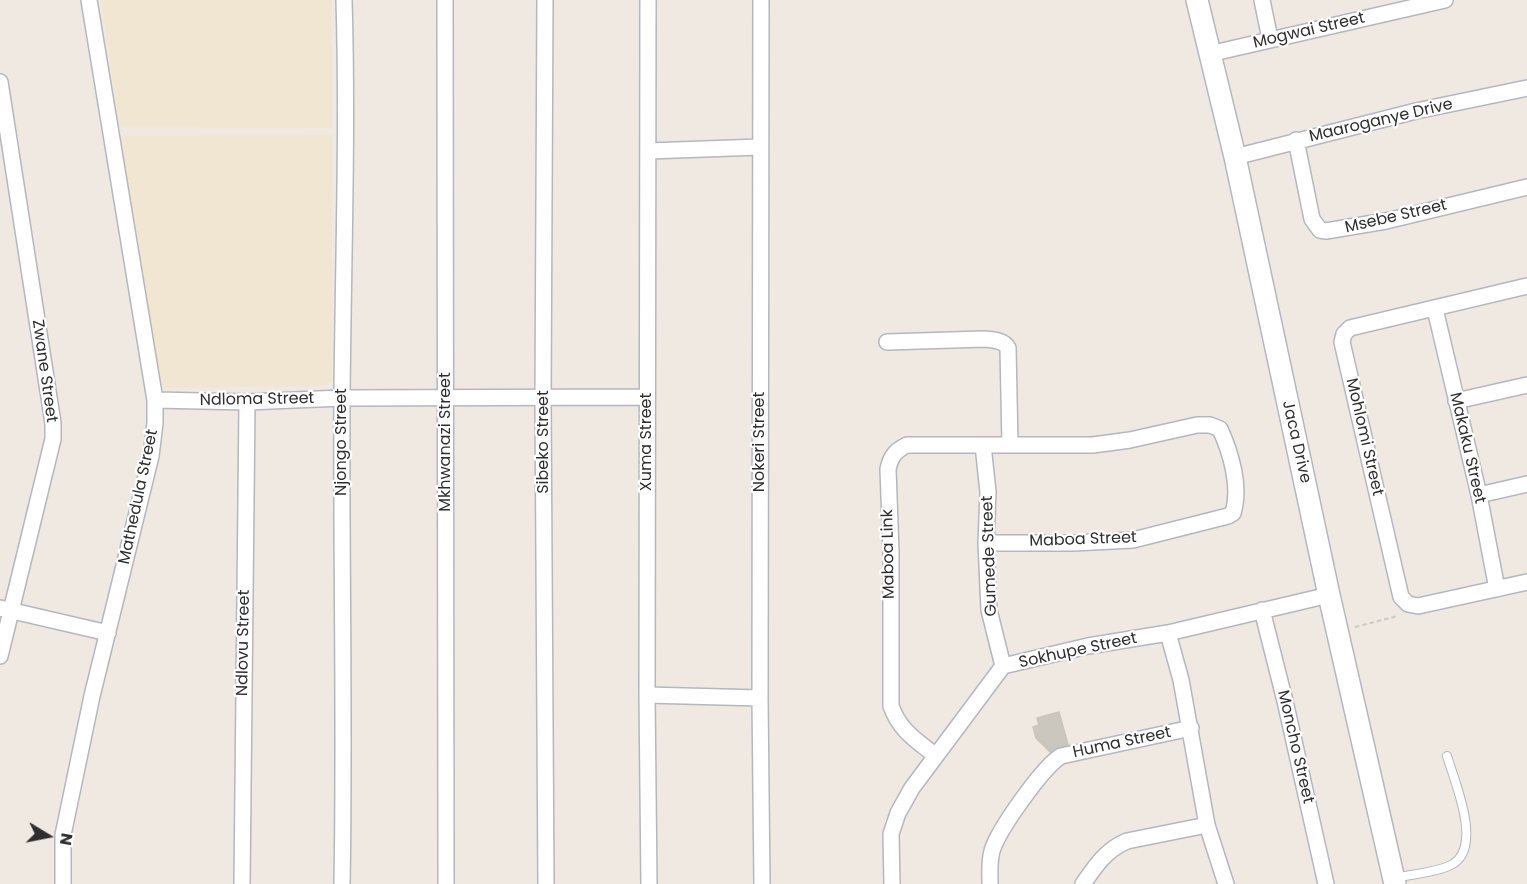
<!DOCTYPE html>
<html>
<head>
<meta charset="utf-8">
<style>
  body { margin:0 }
  #map { position:relative; width:1527px; height:884px; overflow:hidden; background:#efe9e1; font-family:Poppins,sans-serif }
  canvas { display:block }
  .north { position:absolute; left:18px; top:806px; width:60px; height:60px; -webkit-text-stroke:4px #fff; paint-order:stroke; rotate:100deg; font-size:16px; font-weight:700; line-height:24px; text-align:center; color:#2e2e2e }
  .north::after { content:''; display:block; margin:auto; width:21px; height:27px; background:#2e2e2e; clip-path:polygon(50% 0,100% 100%,50% 72%,0 100%) }
</style>
</head>
<body>
<div id="map">
<canvas width="1527" height="884"></canvas>
<div class="north">N</div>
</div>
<script>
const ctx = document.querySelector('canvas').getContext('2d');
ctx.lineJoin = 'round';
function fill(path, color) { ctx.fillStyle = color; ctx.fill(path, 'evenodd'); }
function stroke(path, color, width, dash) { ctx.strokeStyle = color; ctx.lineWidth = width; ctx.lineCap = dash ? 'butt' : 'round'; ctx.setLineDash(dash || []); ctx.stroke(path); }
function drawText(font, color, halo, rows, align = 'center') {
  ctx.font = font + ' Poppins,sans-serif'; ctx.lineWidth = 4.5; ctx.setLineDash([]); ctx.textBaseline = 'middle'; ctx.strokeStyle = halo; ctx.fillStyle = color; for (const [text, x, y, turn = 0] of rows) {
    ctx.save(); ctx.translate(x, y); ctx.rotate((+turn || 0) * Math.PI / 180); ctx.textAlign = isNaN(turn) ? turn : align; if (halo) ctx.strokeText(text, 0, 0); ctx.fillText(text, 0, 0); ctx.restore();
  }
}
fill(new Path2D(`
  M101,0H332V128L120,127Z
  M332,135V381L322,386L164,388L157,384L120,136Z`), '#f0e6d1');
const building = new Path2D(`
  M1059,712L1069,748L1051,753L1036,738L1033,727L1039,725L1037,718Z`);
fill(building, '#cbc7bf');
stroke(building, '#cbc5ba', 1.5);
const lane = new Path2D(`
  M1395,878C1412,874 1433,873 1449,866C1485,851 1455,783 1447,756`);
const street = new Path2D(`
  M445,0L446,884
  M545,0L543,399L546,884
  M648,0L647,695L649,884
  M761,0L760,698L762,884
  M1262,0L1270,39
  M1209,54L1445,0
  M0,82L53,423V439L0,656
  M1296,140L1312,219L1320,230L1326,231L1386,221L1527,187
  M648,151L760,147
  M1235,157L1416,111L1527,88
  M1527,286L1350,328L1344,334L1342,342L1401,597L1408,604L1418,606L1527,582
  M1435,309L1479,495L1497,589
  M887,342L984,339C993,340 1004,340 1008,348L1010,444
  M155,400L247,402L342,398L647,397
  M1456,401L1527,385
  M983,445L988,492L986,543L989,610L1003,666
  M1479,495L1527,484
  M0,608L108,633
  M1262,610L1285,701L1326,884
  M1168,633L1181,680L1207,825L1226,884
  M647,695L760,698
  M936,756C916,740 900,731 891,706V552L888,469C891,456 895,451 907,445H1093L1130,440L1197,425H1210L1220,429C1231,453 1241,487 1233,513L1228,516L1133,540L1073,543H986
  M63,884V835L92,696L151,456L155,423V400L89,0
  M242,884L247,402
  M342,884C345,722 341,561 342,399C343,266 348,133 344,0
  M892,884L891,834L898,813L912,788L1003,666L1088,646L1168,633L1329,595
  M990,884C990,873 989,861 992,851C998,830 1043,767 1061,756L1191,728
  M1083,884C1096,865 1106,850 1127,841L1207,825`);
const secondary = new Path2D(`
  M1197,0L1235,157L1329,595L1395,884`);
stroke(lane, '#b4b7c1', 10);
stroke(street, '#b4b7c1', 18);
stroke(secondary, '#b4b7c1', 24);
stroke(new Path2D(`
  M1355,627L1394,617L1398,614`), '#c9c9c9', 2, [4.5, 3]);
stroke(lane, '#fff', 8);
stroke(street, '#fff', 15);
stroke(secondary, '#fff', 21);
drawText('16px', '#2e2e2e', '#fff', [
  ["Mogwai Street",1309,31,-13],
  ["Maaroganye Drive",1381,121,-13],
  ["Msebe Street",1396,217,-13],
  ["Zwane Street",44,371,82],
  ["Ndloma Street",257,400,-1],
  ["Mohlomi Street",1364,437,77],
  ["Njongo Street",342,442,-90],
  ["Mkhwanazi Street",446,442,-90],
  ["Sibeko Street",544,442,-90],
  ["Xuma Street",647,442,-90],
  ["Nokeri Street",760,442,-90],
  ["Jaca Drive",1296,442,77],
  ["Makaku Street",1467,448,77],
  ["Mathedula Street",139,497,-78],
  ["Maboa Street",1083,540,-2],
  ["Maboa Link",889,554,-91],
  ["Gumede Street",990,556,-92],
  ["Ndlovu Street",244,643,-89],
  ["Sokhupe Street",1078,651,-12],
  ["Huma Street",1122,743,-12],
  ["Moncho Street",1295,747,77]
]);
</script>
</body>
</html>
